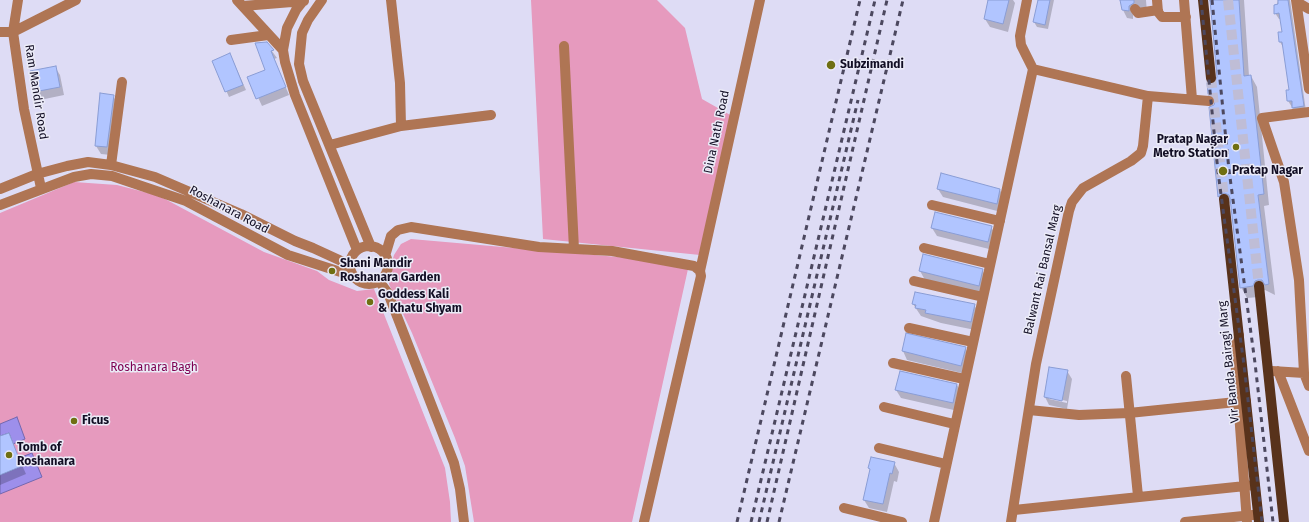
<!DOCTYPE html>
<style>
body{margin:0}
canvas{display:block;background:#dedcf5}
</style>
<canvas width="1309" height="522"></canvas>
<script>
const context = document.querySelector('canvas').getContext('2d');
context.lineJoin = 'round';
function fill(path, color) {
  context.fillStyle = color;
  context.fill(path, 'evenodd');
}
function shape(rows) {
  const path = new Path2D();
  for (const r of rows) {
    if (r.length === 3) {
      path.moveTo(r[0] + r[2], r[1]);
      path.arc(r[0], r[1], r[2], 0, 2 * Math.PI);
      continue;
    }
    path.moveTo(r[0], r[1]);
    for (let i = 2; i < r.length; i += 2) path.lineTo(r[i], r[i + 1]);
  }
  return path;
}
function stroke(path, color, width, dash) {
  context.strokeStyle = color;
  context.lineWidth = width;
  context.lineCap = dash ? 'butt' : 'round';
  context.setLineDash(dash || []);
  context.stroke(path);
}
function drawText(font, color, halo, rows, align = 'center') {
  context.font = font + ' "Fira Sans",sans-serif';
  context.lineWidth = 3;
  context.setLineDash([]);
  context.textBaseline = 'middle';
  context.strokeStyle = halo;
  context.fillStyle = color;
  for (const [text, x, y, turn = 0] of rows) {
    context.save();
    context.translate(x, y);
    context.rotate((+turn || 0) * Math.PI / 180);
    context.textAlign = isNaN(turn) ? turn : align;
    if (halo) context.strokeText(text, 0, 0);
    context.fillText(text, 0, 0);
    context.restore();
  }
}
const green = shape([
 [531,0,657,0,685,28,702,99,732,116,700,255,543,239],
 [74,182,117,185,152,194,165,199,264,252,317,271,329,280,357,291,374,289,445,468,450,502,451,522,0,522,0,213],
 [411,239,629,258,688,269,632,522,474,522,465,466,455,438,412,333,389,284,389,272,394,255,401,244]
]);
const water = shape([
 [17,417,25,439,13,444,9,433,0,436,0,424,17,417],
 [32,453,42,477,0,494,0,475,22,466,19,458,32,453]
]);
const shadow = shape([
 [989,0,1013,0,1015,3,1008,32,990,27,985,19],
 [1039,0,1054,0,1048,29,1037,27,1034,22],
 [1121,0,1146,0,1147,13,1133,15,1133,19,1127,18,1123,10],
 [1209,0,1244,0,1249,76,1251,76,1257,87,1269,205,1264,206,1275,295,1265,290,1261,292,1259,297,1247,298,1241,287,1232,204,1230,203,1225,208,1219,197,1210,108,1215,105,1209,94,1218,78,1211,4],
 [1278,0,1290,0,1306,111,1296,113,1288,101,1291,91,1283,47,1280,42,1283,33,1281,19,1279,19,1275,13],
 [266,43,277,58,274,59,289,95,262,106,249,78,266,70],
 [230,54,246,90,229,97,213,61],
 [55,67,60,75,64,95,40,100,35,91],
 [113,96,118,104,111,155,101,154,96,146],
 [938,189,1000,190,1004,198,1001,212,943,197],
 [991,227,996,235,993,250,937,236,932,228],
 [982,270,987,278,983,293,925,280,920,271],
 [913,304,974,305,979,313,975,330,941,323,921,316],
 [907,335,965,348,970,356,966,374,907,360,903,351],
 [1067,371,1072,379,1067,409,1049,405,1045,397],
 [1049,397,1067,401,1067,403,1049,399],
 [901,372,957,385,962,393,958,411,901,398,896,390],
 [8,434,26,474,0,485,0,437],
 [894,463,899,472,897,482,894,481,887,512,869,508,864,500,871,471,869,468]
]);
const building = shape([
 [988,0,1009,0,1003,24,984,19,988,0],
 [1038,0,1050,0,1045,25,1033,22,1038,0],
 [1120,0,1134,0,1134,3,1129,6,1129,11,1122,10,1120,0],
 [1210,0,1239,0,1244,76,1251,75,1264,194,1258,195,1269,284,1265,285,1262,280,1258,280,1255,281,1253,286,1240,288,1230,198,1229,195,1224,193,1218,197,1209,107,1214,105,1215,101,1213,96,1208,94,1207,83,1214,83,1217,77,1210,0],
 [1278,0,1288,0,1304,106,1292,108,1292,101,1287,101,1286,90,1289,90,1282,42,1279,42,1278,32,1282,32,1279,13,1274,14,1274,5,1278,4,1278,0],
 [267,42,274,50,271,51,286,87,256,99,247,77,265,70,255,43,267,42],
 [230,53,243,85,225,92,212,61,230,53],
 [56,66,60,87,34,92,30,71,56,66],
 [100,93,114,95,107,147,95,146,100,93],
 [941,173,1000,189,997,204,937,189,941,173],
 [935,212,992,226,988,242,931,228,935,212],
 [923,254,983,269,979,286,919,271,923,254],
 [915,292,975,304,971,322,925,313,926,310,915,308,916,305,912,304,915,292],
 [906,333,966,347,961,366,902,351,906,333],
 [1049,367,1068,370,1062,401,1044,397,1049,367],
 [900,371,957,384,953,403,895,390,900,371],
 [9,433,22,466,0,475,0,436,9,433],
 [871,457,895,462,892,474,890,473,883,504,863,500,870,469,868,468,871,457]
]);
const majorTunnel = shape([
 [1228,0,1259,286],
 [1211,78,1224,199]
]);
const minor = shape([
 [18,0,13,32,24,109,41,188],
 [237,0,283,50],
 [304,0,296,10,287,28,283,50,285,62,295,95,357,250],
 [322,0,308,20,302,33,299,64,303,81,371,247],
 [391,0,400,83,401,126],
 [1157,0,1158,12,1162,17,1186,17],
 [1184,0,1192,99],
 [1296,0,1309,89],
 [1297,2,1309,9],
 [243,6,304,1],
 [1135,9,1138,13,1158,10],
 [0,32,13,32,76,0],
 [231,40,268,35],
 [564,46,574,249],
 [1033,69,1148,96],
 [1309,112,1262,118,1284,182,1299,280,1304,373,1309,386],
 [330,145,401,126,491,115],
 [111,165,122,82],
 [0,189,37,174,67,166,88,162,111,165,155,177,241,214,295,241,313,248,350,265],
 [0,205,74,177,91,174,112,176,186,201,288,255,353,276],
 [932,205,1000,221],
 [369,265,19],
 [924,248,990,264],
 [385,256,391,236,398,230,411,227,539,247,612,251,694,266,700,271,701,276,644,522],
 [700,271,760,0],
 [379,281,388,293,454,463,460,489,464,522],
 [914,281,983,297],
 [909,328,973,342],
 [1239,335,1234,344,1247,522],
 [893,363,964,379],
 [1272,371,1304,373],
 [1278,371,1309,451],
 [1126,376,1138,496],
 [884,407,954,424],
 [1029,410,1079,415,1129,413,1246,401],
 [879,448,946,464],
 [844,508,902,522],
 [1014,510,1255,485],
 [934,522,1033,69,1021,45,1020,36,1027,0],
 [1011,522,1036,364,1069,211,1072,202,1083,188,1131,161,1141,153,1143,146,1148,96,1209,101],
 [1185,522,1253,515]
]);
const major = shape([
 [1203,0,1211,78],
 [1224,199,1259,522],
 [1259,286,1284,522]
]);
const rail = shape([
 [1201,0,1218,172,1244,365,1262,522],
 [1212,0,1229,170,1255,363,1273,522],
 [737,522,860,0],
 [751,522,875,0],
 [759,522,858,100],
 [767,522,887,0],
 [779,522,903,0]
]);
const markers = [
 [831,65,5,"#6f6f12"],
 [1236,147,4,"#6f6f12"],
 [1223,171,5,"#6f6f12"],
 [332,271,4,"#6f6f12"],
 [370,302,4,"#6f6f12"],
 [74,421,4,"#6f6f12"],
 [9,455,4,"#6f6f12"]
];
const poiNames = [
 ["Subzimandi",840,65],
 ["Pratap Nagar",1228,140,"right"],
 ["Metro Station",1228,154,"right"],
 ["Pratap Nagar",1232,171],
 ["Shani Mandir",340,264],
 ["Roshanara Garden",340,278],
 ["Goddess Kali",378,295],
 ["& Khatu Shyam",378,309],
 ["Ficus",82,421],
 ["Tomb of",17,448],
 ["Roshanara",17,462]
];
const streetNames = [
 ["Ram Mandir Road",36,92,81],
 ["Dina Nath Road",717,132,-78],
 ["Roshanara Road",229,210,28],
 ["Balwant Rai Bansal Marg",1043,270,-77],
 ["Vir Banda Bairagi Marg",1229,362,-96]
];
const parkNames = [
 ["Roshanara Bagh",154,368]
];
fill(green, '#e69abe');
fill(water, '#9d8feb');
stroke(water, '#7368af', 1);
fill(shadow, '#0003');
fill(building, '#b1c5ff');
stroke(building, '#8a9dd5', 1);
stroke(majorTunnel, '#bfbdd6', 10, [10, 5]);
stroke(minor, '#af7554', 10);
stroke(major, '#58321b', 10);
stroke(rail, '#4c485f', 3, [5, 5]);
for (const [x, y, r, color] of markers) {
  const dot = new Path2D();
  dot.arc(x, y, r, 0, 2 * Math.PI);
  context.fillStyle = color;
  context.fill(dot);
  stroke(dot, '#ebebf7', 1.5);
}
drawText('bold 12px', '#120e24', '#ebebf7', poiNames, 'left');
drawText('12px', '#120e24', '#ebebf7', streetNames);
drawText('12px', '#7e0051', '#ebebf7', parkNames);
</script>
